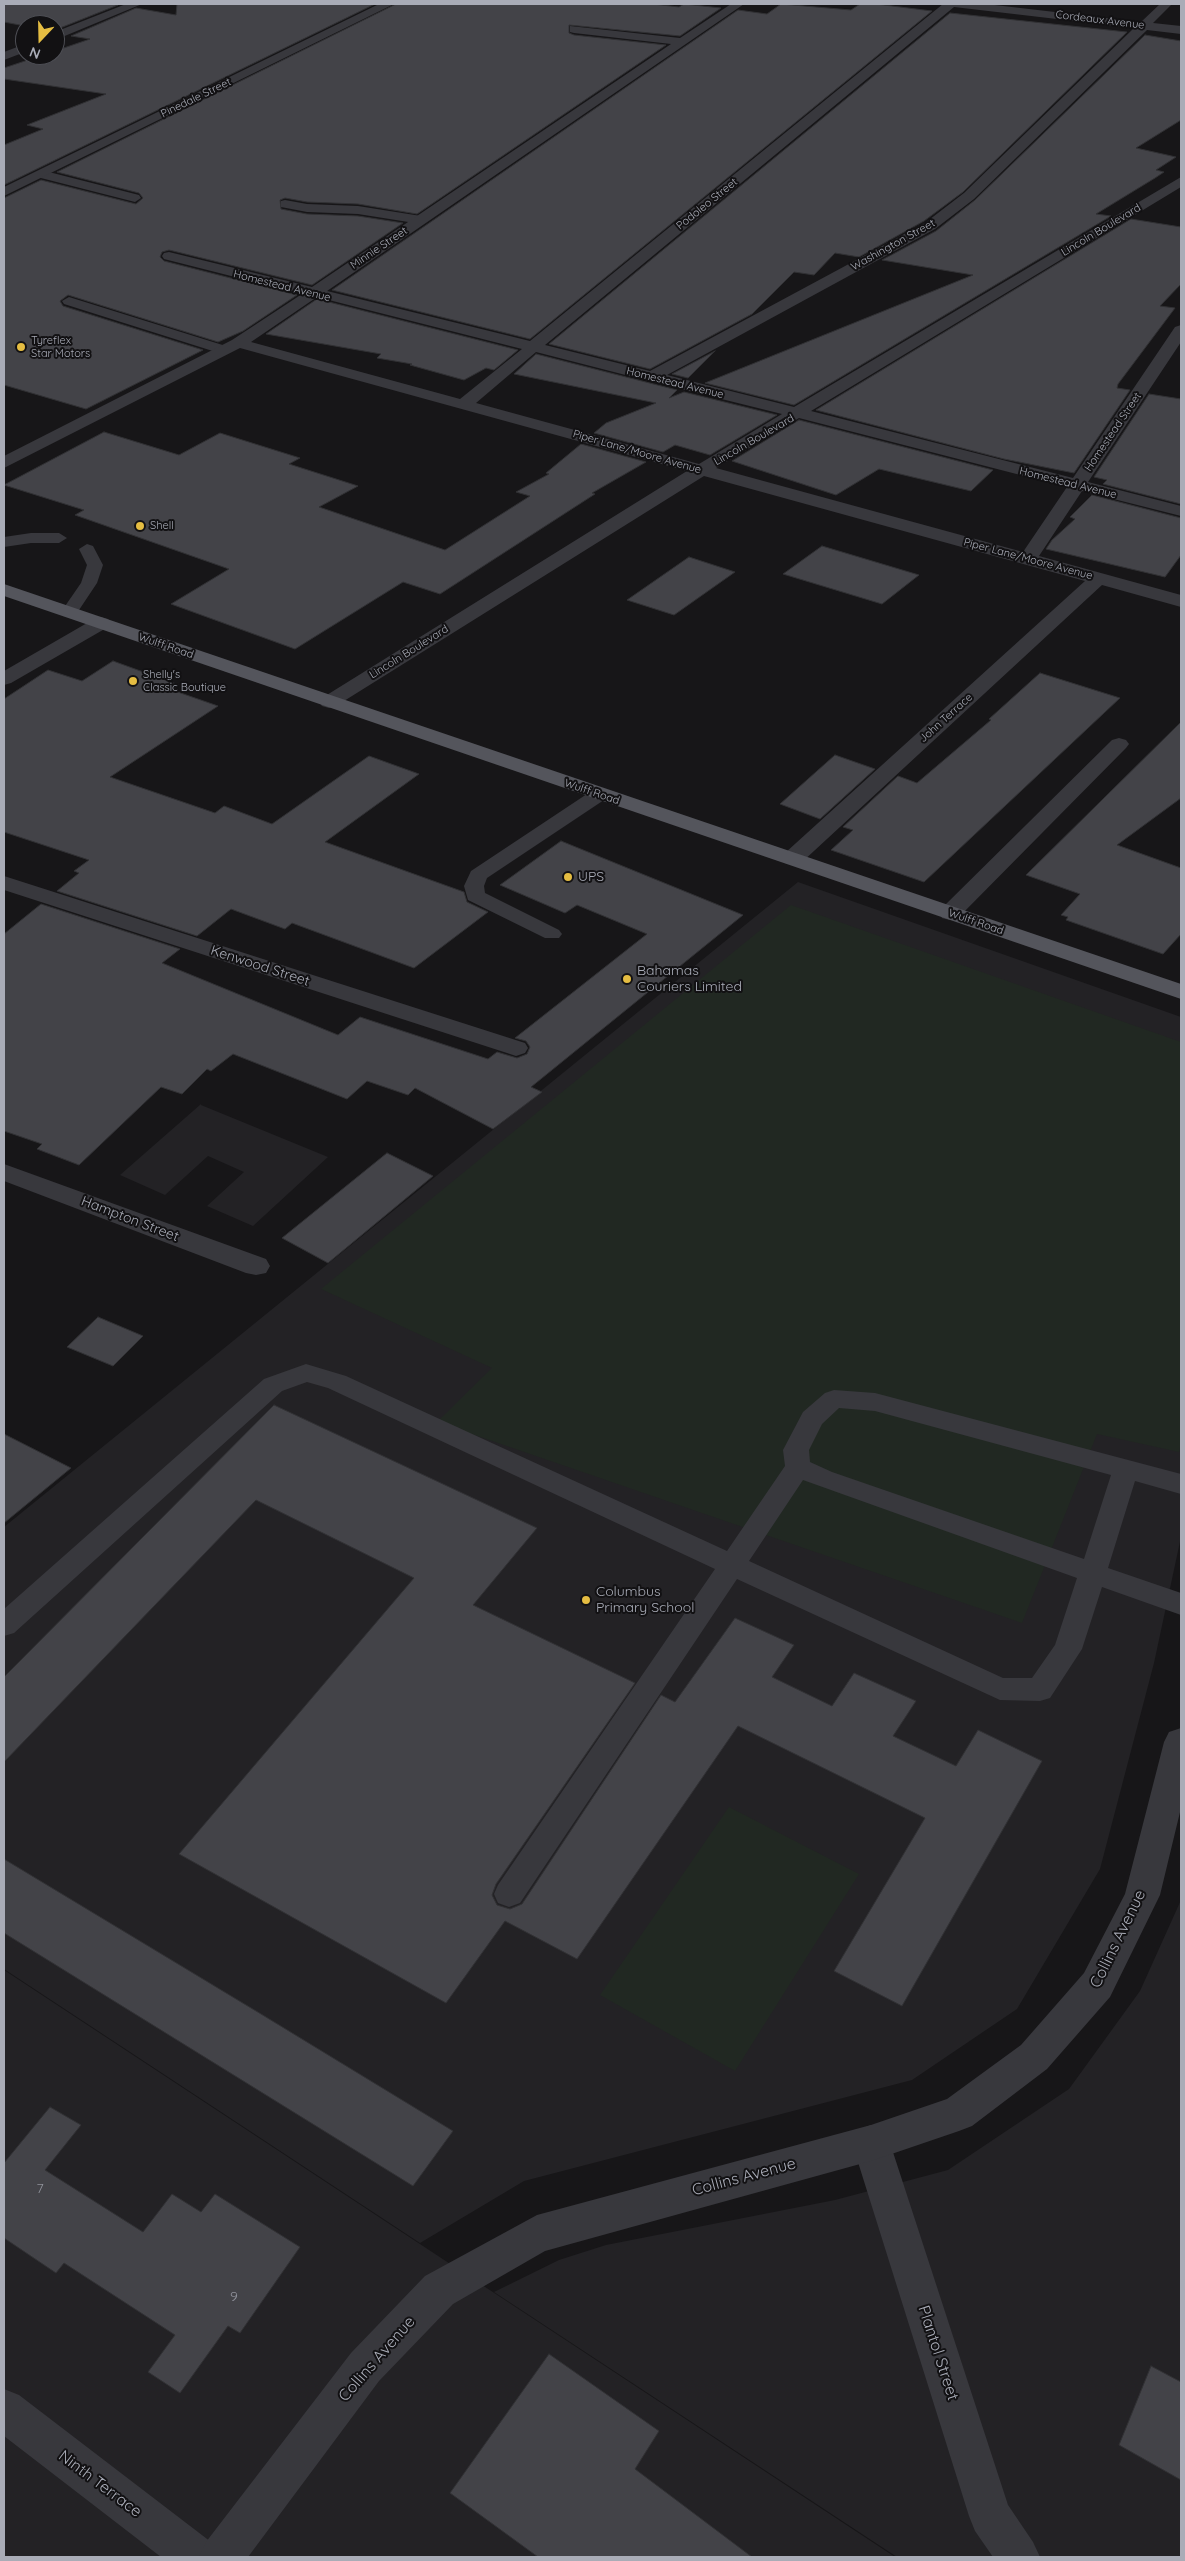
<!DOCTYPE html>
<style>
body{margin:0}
#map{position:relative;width:1185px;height:2561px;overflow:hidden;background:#171618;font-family:Quicksand,sans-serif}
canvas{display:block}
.frame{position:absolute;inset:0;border:5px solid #a9acb7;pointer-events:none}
.north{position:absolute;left:15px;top:15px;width:50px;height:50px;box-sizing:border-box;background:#121113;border:1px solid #4e4f55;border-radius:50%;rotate:201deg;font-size:14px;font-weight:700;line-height:20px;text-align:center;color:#a9acb7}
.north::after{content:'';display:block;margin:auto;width:18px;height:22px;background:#e5bd42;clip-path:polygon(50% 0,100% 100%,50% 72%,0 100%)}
</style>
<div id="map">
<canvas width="1185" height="2561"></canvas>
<div class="frame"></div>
<div class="north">N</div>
</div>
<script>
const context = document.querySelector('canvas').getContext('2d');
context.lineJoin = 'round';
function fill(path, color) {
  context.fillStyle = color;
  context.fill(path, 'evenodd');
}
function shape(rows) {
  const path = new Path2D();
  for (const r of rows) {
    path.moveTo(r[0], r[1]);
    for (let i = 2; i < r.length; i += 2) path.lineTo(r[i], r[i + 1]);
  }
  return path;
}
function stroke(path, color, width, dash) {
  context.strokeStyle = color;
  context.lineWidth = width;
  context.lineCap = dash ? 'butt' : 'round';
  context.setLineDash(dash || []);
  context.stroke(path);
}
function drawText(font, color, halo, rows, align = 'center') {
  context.font = font + ' Quicksand,sans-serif';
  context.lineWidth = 4;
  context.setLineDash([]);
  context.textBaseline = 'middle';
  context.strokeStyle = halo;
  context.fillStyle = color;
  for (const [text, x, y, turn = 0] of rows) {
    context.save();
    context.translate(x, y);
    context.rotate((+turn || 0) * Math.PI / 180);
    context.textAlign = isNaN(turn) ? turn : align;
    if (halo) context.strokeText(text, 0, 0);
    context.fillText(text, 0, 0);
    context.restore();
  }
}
const built = shape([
 [798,882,1181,1017,1181,1537,1154,1663,1100,1869,1017,2009,912,2080,524,2181,420,2243,4,1969,4,1527],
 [201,1104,201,1105,328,1157,253,1226,207,1206,244,1172,208,1156,165,1195,120,1175],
 [1181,1900,1181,2557,897,2557,494,2292,559,2260,606,2245,835,2200,948,2170,1069,2089,1140,1991],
 [4,1970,895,2557,4,2557]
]);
const green = shape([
 [791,905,1181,1042,1181,1443,1179,1452,1097,1434,1022,1623,437,1422,492,1368,321,1289],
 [729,1807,859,1874,735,2071,600,1995]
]);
const building = shape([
 [4,4,109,4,118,5,55,30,55,25,25,26,4,22,4,4],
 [177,4,375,4,4,185,4,145,43,129,27,125,106,94,4,79,4,68,43,55,55,55,55,51,90,39,71,36,136,8,176,15,177,4],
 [396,4,653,4,679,7,684,4,721,8,680,36,569,25,569,33,574,35,666,45,417,214,358,204,307,202,285,198,280,200,281,209,307,214,358,216,403,223,312,285,169,250,162,252,160,257,164,261,297,295,243,331,218,342,68,295,60,301,63,306,203,350,86,409,4,385,4,198,41,180,136,204,143,198,139,193,57,172,396,4],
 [781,4,851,10,860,4,876,4,932,11,530,339,332,290,738,10,767,14,781,4],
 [950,13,1127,32,963,192,924,221,859,257,835,253,814,275,794,272,752,314,650,369,549,344,950,13],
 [1145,35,1181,41,1181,120,1136,148,1176,157,1156,170,1164,172,1155,178,1096,214,1111,216,794,405,705,383,973,275,882,260,936,231,975,200,1145,35],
 [1131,219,1181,227,1181,284,1160,306,1175,308,1118,384,1117,388,1130,390,1074,473,1004,459,816,410,1131,219],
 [317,299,518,350,494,370,486,368,464,380,410,365,412,364,377,358,381,354,266,334,317,299],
 [715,351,688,378,672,374,715,351],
 [536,354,677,390,669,398,684,392,777,415,710,455,675,445,663,452,594,433,606,423,656,403,514,374,536,354],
 [1149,394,1181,399,1181,504,1103,484,1107,480,1094,477,1149,394],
 [799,420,993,470,971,491,879,469,836,495,732,461,799,420],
 [104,432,179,455,220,433,300,458,289,464,358,486,319,507,445,550,530,496,516,492,549,474,546,473,581,444,646,462,592,493,595,494,440,594,403,582,295,649,171,604,229,569,75,515,84,510,4,485,104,432],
 [1092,495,1181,518,1181,555,1165,577,1046,549,1052,540,1075,519,1070,517,1092,495],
 [822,546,919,575,882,604,783,574,822,546],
 [689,557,735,572,674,615,627,600,689,557],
 [113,661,179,685,172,690,218,706,110,777,215,813,224,806,272,824,369,756,419,774,325,842,464,892,467,902,488,912,414,968,292,923,285,929,231,909,197,936,57,891,79,873,74,871,89,860,4,832,4,699,48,670,82,681,113,661],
 [1040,673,1120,698,924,882,831,850,853,830,843,827,898,776,917,783,991,720,989,719,1040,673],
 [1181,722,1181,798,1117,845,1181,868,1181,934,1163,954,1066,920,1068,917,1061,915,1080,894,1026,875,1181,722],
 [835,755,875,769,820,819,780,804,835,755],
 [561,841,743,915,531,1087,542,1092,493,1129,415,1088,408,1095,367,1081,347,1099,233,1054,211,1071,207,1069,182,1094,161,1087,79,1165,37,1149,42,1144,4,1131,4,934,41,904,180,949,162,963,338,1035,360,1017,488,1059,497,1052,517,1058,527,1054,530,1047,526,1041,515,1038,647,934,577,905,565,913,500,885,561,841],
 [387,1153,433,1176,328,1263,282,1238,387,1153],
 [98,1317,143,1336,113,1366,67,1347,98,1317],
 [274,1405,537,1528,473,1605,635,1683,496,1884,492,1895,497,1905,510,1909,522,1904,661,1695,675,1702,735,1618,794,1645,772,1677,832,1706,854,1673,916,1701,893,1736,956,1766,978,1730,1042,1761,902,2006,834,1971,925,1818,738,1726,577,1959,505,1921,446,2003,179,1854,414,1578,256,1500,4,1762,4,1677,274,1405],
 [4,1434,71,1468,4,1523,4,1434],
 [4,1859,261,2014,453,2131,413,2186,4,1933,4,1859],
 [50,2107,81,2125,45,2170,143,2232,172,2194,201,2212,215,2194,300,2247,240,2333,228,2326,180,2393,148,2372,175,2335,64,2263,56,2273,4,2238,4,2163,50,2107],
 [549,2354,659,2431,635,2469,752,2557,538,2557,450,2493,549,2354],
 [1151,2366,1181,2382,1181,2480,1119,2445,1151,2366]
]);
const service = shape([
 [41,170,139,195,141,198,135,202,37,177,35,174,41,170],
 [285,200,307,204,358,206,421,216,427,220,421,224,358,214,307,212,281,207,281,201,285,200],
 [69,297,229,347,231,350,229,353,219,353,64,304,62,301,69,297],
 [31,533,59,533,67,538,59,543,31,543,4,547,4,537,31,533],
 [87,544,93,546,103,565,97,583,75,616,63,616,61,612,81,583,87,565,79,549,87,544],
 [600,788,607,790,609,794,607,798,487,878,484,886,485,893,559,930,562,934,559,938,545,938,468,900,464,886,471,871,593,790,600,788],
 [306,1364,346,1376,727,1551,785,1466,783,1450,803,1412,825,1393,834,1390,875,1393,1181,1474,1181,1494,1135,1481,1108,1568,1181,1593,1181,1615,1102,1587,1082,1649,1050,1698,1040,1701,1000,1700,737,1579,520,1903,509,1907,498,1903,494,1894,498,1885,715,1569,328,1388,307,1382,282,1391,14,1633,4,1636,4,1609,264,1379,306,1364],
 [839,1408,875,1411,1111,1475,1084,1559,832,1472,810,1462,809,1450,822,1424,839,1408],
 [803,1480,1077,1578,1055,1645,1032,1678,1003,1678,749,1561,803,1480]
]);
const minor = shape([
 [126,4,142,4,55,40,55,32,126,4],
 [731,4,744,4,327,291,530,341,943,4,986,4,1141,22,1160,4,1172,4,1153,23,1181,26,1181,34,1147,30,974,199,935,229,667,375,794,407,1181,177,1181,187,811,411,1073,478,1175,327,1181,325,1181,342,1088,482,1181,506,1181,516,1082,491,1039,556,1181,595,1181,607,1102,585,801,863,793,865,785,863,782,858,785,853,1085,581,704,476,336,706,329,708,322,706,319,702,322,698,687,471,240,348,4,468,4,456,232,340,302,294,164,259,162,256,164,253,169,252,312,287,671,44,574,33,570,32,570,26,680,38,731,4],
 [954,7,1134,28,964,193,925,223,650,371,545,345,954,7],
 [317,297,522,349,460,399,251,342,317,297],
 [536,352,645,380,782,414,699,464,476,403,536,352],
 [799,418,1067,487,1023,552,716,468,799,418],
 [25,44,25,52,4,60,4,52,25,44],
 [1119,738,1126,740,1129,744,1126,748,958,918,950,920,942,918,939,913,942,908,1112,740,1119,738],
 [4,876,525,1043,528,1048,525,1053,516,1056,507,1053,4,890,4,876],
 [4,1164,266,1259,270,1266,266,1273,256,1275,246,1273,4,1181,4,1164],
 [871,2125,884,2130,890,2143,1008,2505,1033,2542,1040,2557,993,2557,975,2531,969,2516,852,2143,858,2130,871,2125],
 [4,2389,19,2395,211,2542,218,2557,161,2557,4,2436,4,2389]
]);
const tertiary = shape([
 [379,4,394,4,4,196,4,187,379,4],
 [101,617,108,619,111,623,108,627,11,683,4,685,4,671,94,619,101,617],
 [1181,1728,1181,1808,1160,1895,1110,1997,1047,2069,972,2126,959,2131,871,2161,545,2251,453,2304,379,2381,248,2557,199,2557,206,2542,351,2353,425,2276,537,2215,871,2125,947,2099,1021,2045,1084,1973,1125,1894,1164,1742,1169,1732,1181,1728]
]);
const primary = shape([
 [4,584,1181,984,1181,999,4,596,4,584]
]);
const markers = [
 [21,347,5,"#e5bd42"],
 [140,526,5,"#e5bd42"],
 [133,681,5,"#e5bd42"],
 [568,877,5,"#e5bd42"],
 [627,979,5,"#e5bd42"],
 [586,1600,5,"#e5bd42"]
];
const farStreetnames = [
 ["Cordeaux Avenue",1100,20,7],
 ["Pinedale Street",196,98,-26],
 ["Podoleo Street",707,204,-39],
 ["Lincoln Boulevard",1101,230,-31],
 ["Washington Street",893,245,-29],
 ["Minnie Street",379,248,-34],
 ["Homestead Avenue",282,286,14],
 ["Homestead Avenue",675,383,14],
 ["Homestead Street",1113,432,-56],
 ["Lincoln Boulevard",754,440,-30],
 ["Piper Lane/Moore Avenue",637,452,16],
 ["Homestead Avenue",1068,483,14],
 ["Piper Lane/Moore Avenue",1028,559,15],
 ["Wulff Road",166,646,19],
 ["Lincoln Boulevard",409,652,-32],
 ["John Terrace",946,718,-42],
 ["Wulff Road",592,792,19],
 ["Wulff Road",976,922,19]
];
const farPoinames = [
 ["Tyreflex",31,341],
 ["Star Motors",31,354],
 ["Shell",150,526],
 ["Shelly's",143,675],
 ["Classic Boutique",143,688]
];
const poiNames = [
 ["UPS",578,877],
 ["Bahamas",637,971],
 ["Couriers Limited",637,987],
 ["Columbus",596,1592],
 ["Primary School",596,1608]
];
const streetNames = [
 ["Kenwood Street",260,966,18],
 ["Hampton Street",130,1219,21]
];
const nearNumbernames = [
 ["7",40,2189],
 ["9",234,2297]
];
const nearStreetnames = [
 ["Collins Avenue",1118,1939,-64],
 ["Collins Avenue",744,2177,-15],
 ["Plantol Street",938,2353,72],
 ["Collins Avenue",377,2359,-49],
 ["Ninth Terrace",100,2484,37]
];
fill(built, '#232225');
fill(green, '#212822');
fill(building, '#434348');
stroke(building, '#313134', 1);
fill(service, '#38383d');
fill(minor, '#38383d');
fill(tertiary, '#38383d');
fill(primary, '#54555c');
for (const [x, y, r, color] of markers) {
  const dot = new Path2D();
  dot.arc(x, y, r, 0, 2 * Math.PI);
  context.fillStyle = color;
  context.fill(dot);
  stroke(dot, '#121113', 2);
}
drawText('11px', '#a9acb7', '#121113', farStreetnames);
drawText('11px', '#a9acb7', '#121113', farPoinames, 'left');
drawText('14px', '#a9acb7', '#121113', poiNames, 'left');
drawText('14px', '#a9acb7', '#121113', streetNames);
drawText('14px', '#90929b', null, nearNumbernames);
drawText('16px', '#a9acb7', '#121113', nearStreetnames);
</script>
